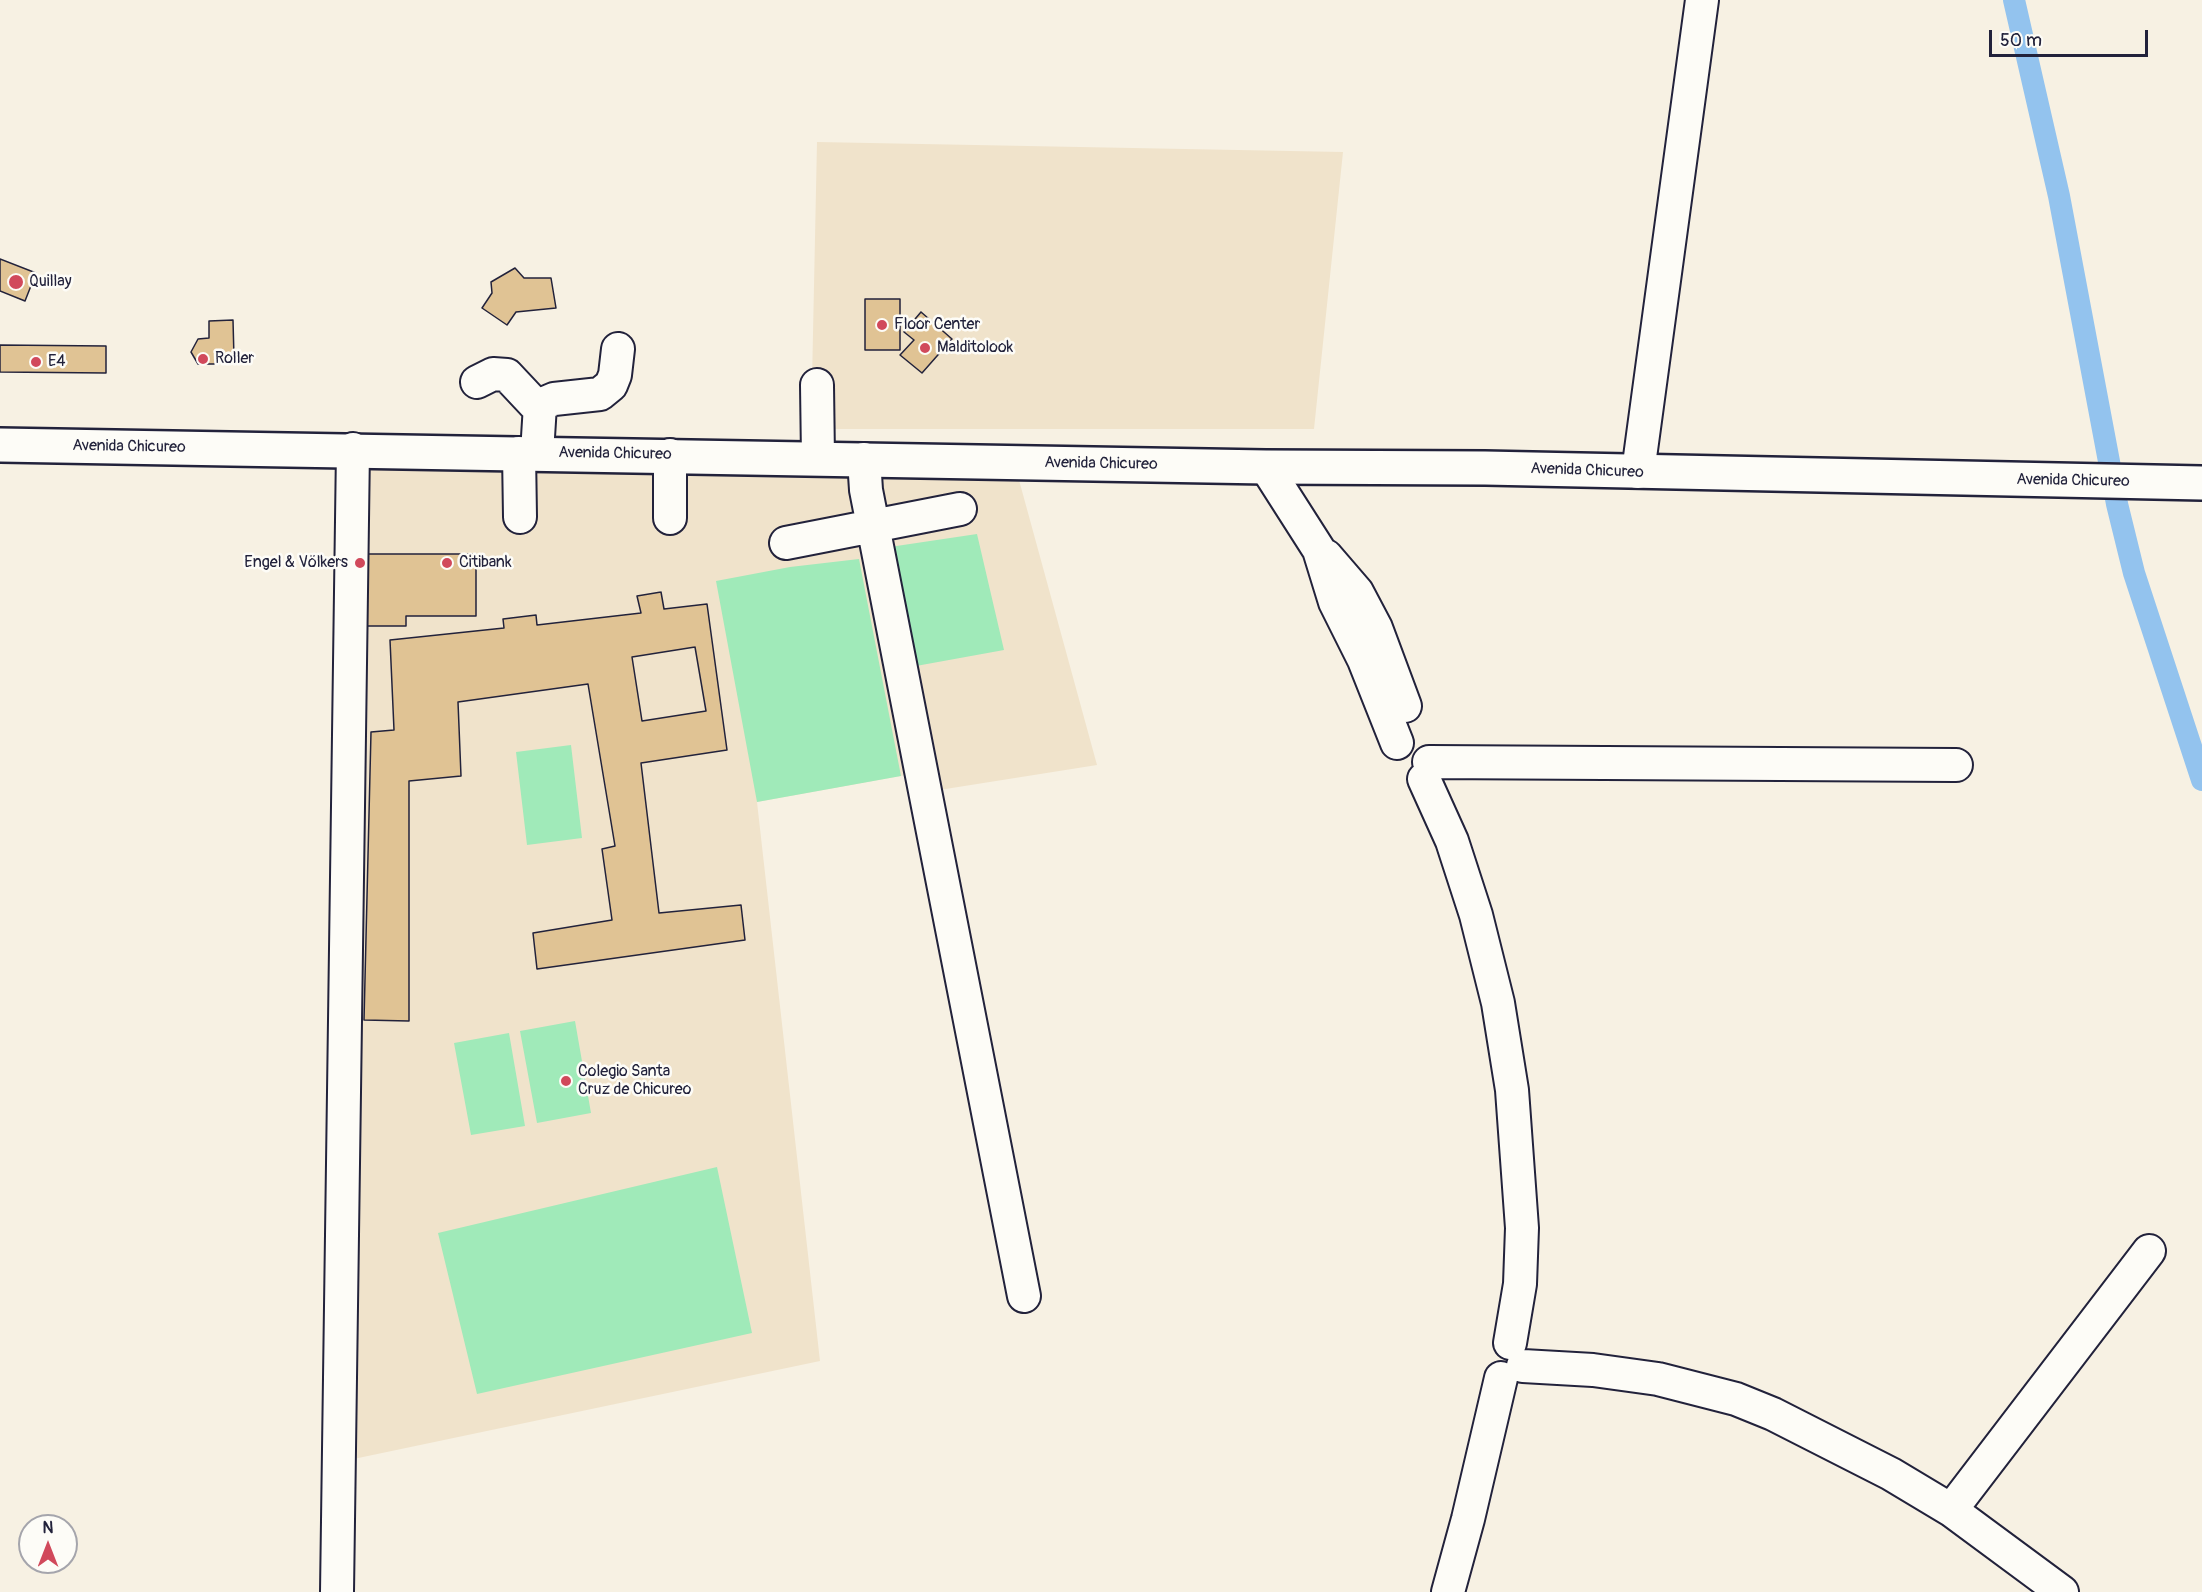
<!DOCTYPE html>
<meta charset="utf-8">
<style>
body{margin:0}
#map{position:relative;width:2202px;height:1592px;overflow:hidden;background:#f7f1e3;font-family:Pangolin,sans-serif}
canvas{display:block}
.north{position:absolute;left:18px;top:1514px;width:60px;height:60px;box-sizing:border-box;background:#fdfcf7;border:2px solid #a5a5ac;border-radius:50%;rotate:0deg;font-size:16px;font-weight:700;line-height:24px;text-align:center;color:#22223b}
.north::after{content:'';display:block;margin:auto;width:21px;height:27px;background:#d1495b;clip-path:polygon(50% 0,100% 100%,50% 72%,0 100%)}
.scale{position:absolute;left:1989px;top:30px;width:159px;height:27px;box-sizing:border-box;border:3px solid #22223b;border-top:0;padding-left:8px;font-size:18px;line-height:21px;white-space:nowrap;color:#22223b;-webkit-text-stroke:4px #fdfcf7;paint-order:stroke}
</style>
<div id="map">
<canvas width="2202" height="1592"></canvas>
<div class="north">N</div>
<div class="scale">50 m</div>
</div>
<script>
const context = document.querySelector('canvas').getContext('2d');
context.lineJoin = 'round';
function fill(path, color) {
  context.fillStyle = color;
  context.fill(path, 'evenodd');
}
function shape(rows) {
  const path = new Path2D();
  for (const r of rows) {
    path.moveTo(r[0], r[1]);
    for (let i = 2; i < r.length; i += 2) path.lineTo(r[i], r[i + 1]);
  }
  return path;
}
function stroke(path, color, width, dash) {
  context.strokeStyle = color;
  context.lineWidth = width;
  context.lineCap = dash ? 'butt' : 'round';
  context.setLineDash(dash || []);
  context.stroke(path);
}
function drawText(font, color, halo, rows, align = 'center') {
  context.font = font + ' Pangolin,sans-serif';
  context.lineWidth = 5;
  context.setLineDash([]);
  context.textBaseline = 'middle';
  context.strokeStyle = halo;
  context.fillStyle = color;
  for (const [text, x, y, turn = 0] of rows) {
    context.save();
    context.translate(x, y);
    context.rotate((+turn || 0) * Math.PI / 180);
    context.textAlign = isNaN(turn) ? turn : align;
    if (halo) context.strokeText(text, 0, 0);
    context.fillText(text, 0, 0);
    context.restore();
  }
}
const built = shape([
 [817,142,1343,152,1314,429,811,429],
 [344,466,1019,480,1097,765,914,794,906,775,757,802,820,1361,344,1461]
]);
const green = shape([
 [977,534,1004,650,905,668,883,548],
 [859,559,901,776,757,802,716,581,790,567],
 [571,745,582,838,527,845,516,752],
 [575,1021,591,1113,537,1123,520,1031],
 [509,1033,525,1126,471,1135,454,1043],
 [717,1167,752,1333,477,1394,438,1233]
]);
const canal = shape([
 [2014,0,2059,196,2117,504,2134,573,2202,780]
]);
const building = shape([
 [0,259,36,273,25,301,0,291,0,259],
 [515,268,524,278,551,278,556,308,516,312,507,325,482,308,492,293,491,282,515,268],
 [865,299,900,299,900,350,865,350,865,299],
 [921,312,952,339,922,373,900,355,914,340,904,332,921,312],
 [233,320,234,358,221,358,214,364,198,364,191,352,198,339,209,338,209,321,233,320],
 [0,345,106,346,106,373,0,372,0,345],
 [363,554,476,554,476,616,406,616,406,626,363,626,363,554],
 [661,592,664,609,707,604,727,750,641,763,659,913,741,905,745,940,537,969,533,933,612,920,602,849,615,846,588,684,458,702,461,776,409,781,409,1021,364,1020,371,732,394,730,390,640,504,628,503,619,536,615,537,625,641,613,637,596,661,592],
 [695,647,706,711,642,721,632,657,695,647]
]);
const minor = shape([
 [477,382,493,374,507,375,538,408],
 [817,385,818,458],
 [519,453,520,517],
 [537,453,540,405,554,399,600,394,611,385,615,375,618,349],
 [864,459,866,490,1024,1296],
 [1266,467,1319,550,1335,602,1364,660,1397,743],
 [1638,472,1702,0],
 [670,518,670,455],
 [786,543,960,509],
 [1326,556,1357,592,1376,628,1405,706],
 [1429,762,1956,765],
 [1424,779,1452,841,1476,915,1498,1003,1512,1090,1522,1228,1520,1284,1510,1343],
 [1523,1366,1593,1370,1658,1379,1736,1399,1773,1414,1891,1474,1951,1510,2062,1592],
 [1951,1510,2149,1251],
 [337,1592,353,449],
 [1448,1592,1468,1519,1501,1378]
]);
const major = shape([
 [0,445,1266,467,1485,468,2202,483]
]);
const markers = [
 [16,282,8,"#d1495b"],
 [882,325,6,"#d1495b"],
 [925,348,6,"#d1495b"],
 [203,359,6,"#d1495b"],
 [36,362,6,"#d1495b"],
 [360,563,6,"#d1495b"],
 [447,563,6,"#d1495b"],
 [566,1081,6,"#d1495b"]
];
const poiNames = [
 ["Quillay",29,282],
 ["Floor Center",894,325],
 ["Malditolook",937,348],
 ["Roller",215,359],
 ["E4",48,362],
 ["Engel & Völkers",348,563,"right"],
 ["Citibank",459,563],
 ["Colegio Santa",578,1072],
 ["Cruz de Chicureo",578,1090]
];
const streetNames = [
 ["Avenida Chicureo",129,447,1],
 ["Avenida Chicureo",615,454,1],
 ["Avenida Chicureo",1101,464,1],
 ["Avenida Chicureo",1587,471,2],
 ["Avenida Chicureo",2073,481,1]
];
fill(built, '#f0e3cb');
fill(green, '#a0eab9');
stroke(canal, '#93c3ee', 22);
fill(building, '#e0c394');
stroke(building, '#22223b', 1.5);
stroke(minor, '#22223b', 36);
stroke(major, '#22223b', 38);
stroke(minor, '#fdfcf7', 32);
stroke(major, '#fdfcf7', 33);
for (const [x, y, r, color] of markers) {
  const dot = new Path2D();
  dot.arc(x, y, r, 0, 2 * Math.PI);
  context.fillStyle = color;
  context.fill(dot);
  stroke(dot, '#fdfcf7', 2);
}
drawText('16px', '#22223b', '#fdfcf7', poiNames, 'left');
drawText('16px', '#22223b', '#fdfcf7', streetNames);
</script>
